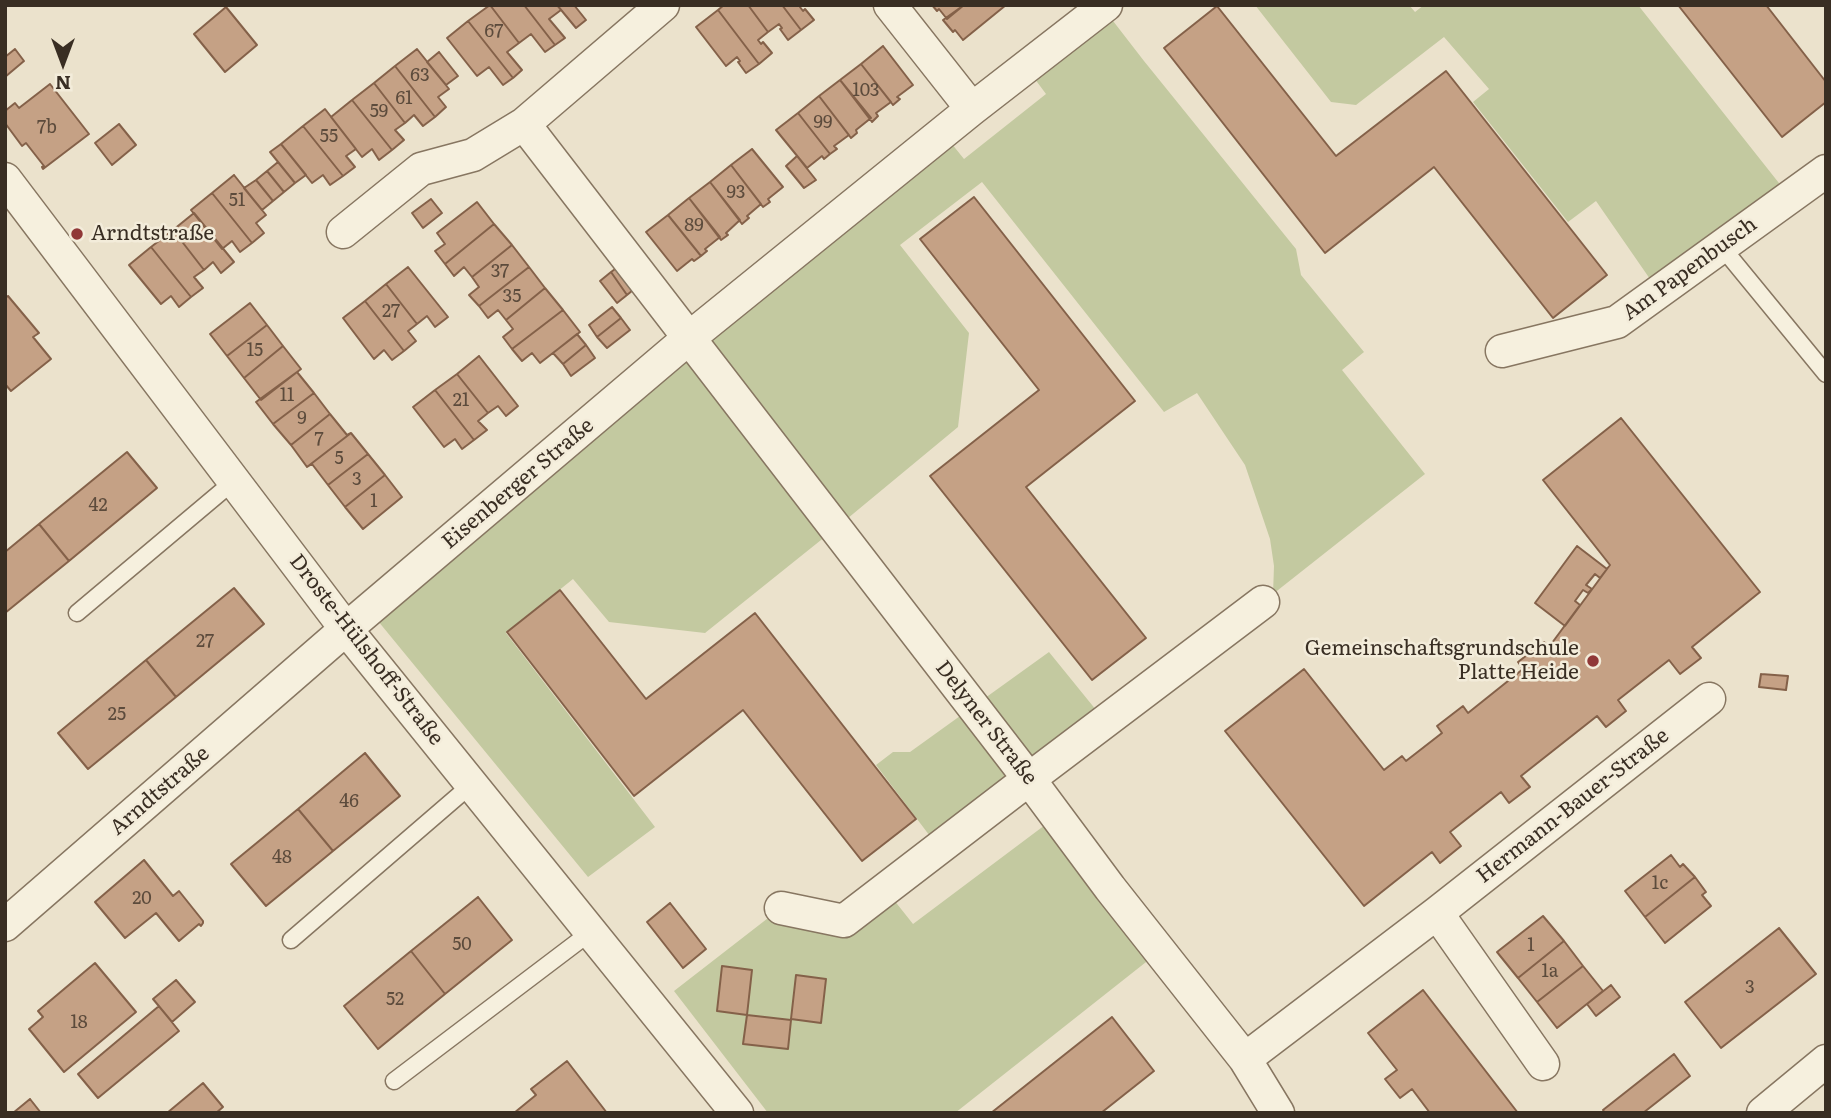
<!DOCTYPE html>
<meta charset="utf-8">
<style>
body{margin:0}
#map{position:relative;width:1831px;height:1118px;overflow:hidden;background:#ebe2cc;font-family:Literata,serif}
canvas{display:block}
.frame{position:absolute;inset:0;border:7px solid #392e23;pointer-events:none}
.north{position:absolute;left:28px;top:28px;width:70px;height:70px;-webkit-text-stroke:5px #f3ecda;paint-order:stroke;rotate:180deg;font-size:19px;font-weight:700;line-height:28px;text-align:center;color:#392e23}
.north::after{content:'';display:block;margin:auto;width:24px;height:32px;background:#392e23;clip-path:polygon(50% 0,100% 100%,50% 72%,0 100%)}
</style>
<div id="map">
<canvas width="1831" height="1118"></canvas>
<div class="frame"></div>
<div class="north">N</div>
</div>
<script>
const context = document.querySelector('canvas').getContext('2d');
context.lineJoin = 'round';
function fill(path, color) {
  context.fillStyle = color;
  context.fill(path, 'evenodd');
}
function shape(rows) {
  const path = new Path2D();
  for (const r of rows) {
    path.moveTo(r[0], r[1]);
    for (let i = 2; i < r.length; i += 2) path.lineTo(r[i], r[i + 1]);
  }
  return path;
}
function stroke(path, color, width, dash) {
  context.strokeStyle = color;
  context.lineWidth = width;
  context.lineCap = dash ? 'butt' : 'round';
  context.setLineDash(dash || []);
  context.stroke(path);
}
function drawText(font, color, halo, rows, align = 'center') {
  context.font = font + ' Literata,serif';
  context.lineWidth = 5;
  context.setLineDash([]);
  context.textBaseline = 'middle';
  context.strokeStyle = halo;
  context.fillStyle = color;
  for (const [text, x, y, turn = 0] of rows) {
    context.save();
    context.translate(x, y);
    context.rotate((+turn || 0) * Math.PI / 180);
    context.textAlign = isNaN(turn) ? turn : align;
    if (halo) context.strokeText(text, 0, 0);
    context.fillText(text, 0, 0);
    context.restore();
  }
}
const green = shape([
 [1255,5,1409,5,1415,12,1424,5,1638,5,1790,197,1659,292,1596,201,1568,222,1473,102,1489,89,1444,37,1356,105,1331,102],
 [1103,8,1144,61,1296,249,1301,275,1364,352,1342,370,1425,474,1273,594,1274,566,1270,539,1245,465,1197,393,1164,412,982,182,900,245,969,333,958,427,836,528,705,633,609,622,573,579,506,633,655,827,588,877,369,610,943,133,964,159,1046,94,1026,67],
 [1049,652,1105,721,939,848,876,765,893,752,910,752],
 [1057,816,1160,951,955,1113,768,1113,674,991,781,908,844,921,886,890,913,924]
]);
const building = shape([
 [490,5,524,5,555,45,545,52,531,34,519,43,490,5],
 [490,5,519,43,507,52,522,70,513,78,468,21,490,5],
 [524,5,557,5,561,10,549,19,565,38,555,45,524,5],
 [557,5,574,5,586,20,576,28,557,5],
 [724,5,748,5,768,32,758,40,761,44,763,42,772,53,759,64,718,10,724,5],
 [748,5,782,5,801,30,788,40,780,29,782,28,779,24,768,32,748,5],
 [782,5,803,5,800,7,803,11,805,9,814,20,801,30,782,5],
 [932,5,964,5,947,19,939,9,937,11,932,5],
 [964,5,1006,5,963,40,955,30,953,32,943,20,964,5],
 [1678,5,1766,5,1826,82,1826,102,1782,137,1678,5],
 [1217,6,1336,156,1446,71,1607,275,1553,318,1434,167,1325,253,1164,48,1217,6],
 [226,7,257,45,225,72,194,34,226,7],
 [718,10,759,64,746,73,738,62,740,61,737,57,726,66,696,27,718,10],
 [468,21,513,78,503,85,489,67,477,76,447,38,468,21],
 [883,46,913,85,897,97,900,99,893,105,861,64,883,46],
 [15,49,24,61,5,77,5,57,15,49],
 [417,49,449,89,438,97,446,107,435,117,395,66,417,49],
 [439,52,458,76,446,85,427,62,439,52],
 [861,64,891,102,876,113,878,116,872,122,840,80,861,64],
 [395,66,435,117,423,126,414,115,405,123,374,83,395,66],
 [840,80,871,118,856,130,857,133,851,138,819,96,840,80],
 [374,83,405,123,395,130,404,140,392,150,352,100,374,83],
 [50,84,89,134,43,169,42,167,44,166,26,143,22,146,5,123,5,111,15,103,19,108,50,84],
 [819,96,849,135,834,146,837,149,830,154,798,113,819,96],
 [352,100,392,150,379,160,372,149,362,157,331,117,352,100],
 [325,109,356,149,346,156,355,167,343,176,303,126,325,109],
 [798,113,830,154,824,159,822,156,807,168,776,130,798,113],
 [119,124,136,145,112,165,95,143,119,124],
 [303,126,343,176,330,185,323,175,312,183,281,144,303,126],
 [281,144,306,175,295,183,270,152,281,144],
 [752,149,783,187,768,199,770,202,763,207,731,165,752,149],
 [797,156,816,180,804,188,786,166,797,156],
 [278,162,295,183,284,192,267,171,278,162],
 [731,165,761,204,747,216,749,218,742,224,710,182,731,165],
 [267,171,284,192,273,201,256,180,267,171],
 [234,175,266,215,256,223,264,233,252,243,212,193,234,175],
 [256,180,273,201,262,210,244,188,256,180],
 [710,182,740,220,726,233,728,235,721,240,689,198,710,182],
 [212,193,252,243,240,252,232,241,222,249,191,210,212,193],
 [974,197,1135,401,1026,487,1146,638,1092,680,930,476,1039,390,920,239,974,197],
 [689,198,720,237,705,249,707,251,701,256,668,215,689,198],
 [431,199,442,213,423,228,412,213,431,199],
 [477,202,494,224,445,264,435,251,445,244,437,233,477,202],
 [194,213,234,262,221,273,213,262,204,270,173,230,194,213],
 [668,215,701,256,694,261,692,259,677,271,646,232,668,215],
 [494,224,512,245,472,277,464,267,454,276,445,264,494,224],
 [173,230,204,270,194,277,203,288,191,297,151,247,173,230],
 [512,245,529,267,479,306,469,295,479,287,472,277,512,245],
 [151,247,191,297,179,307,171,296,161,304,129,265,151,247],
 [622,264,639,285,627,295,611,272,622,264],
 [408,267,448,317,435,327,427,316,417,324,386,284,408,267],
 [529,267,545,288,506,320,498,310,488,318,479,306,529,267],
 [611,272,627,295,617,303,600,281,611,272],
 [386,284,417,324,408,331,416,341,404,351,365,301,386,284],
 [545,288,563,310,512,349,503,337,513,329,506,320,545,288],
 [8,296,39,333,33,337,51,359,11,391,5,384,5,298,8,296],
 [365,301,404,351,392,360,384,350,374,359,343,318,365,301],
 [250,303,267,325,227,356,210,334,250,303],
 [612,307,621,318,597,337,589,325,612,307],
 [563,310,580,332,540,363,532,353,522,361,512,349,563,310],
 [621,318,630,330,607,348,597,337,621,318],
 [267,325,283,346,244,378,227,356,267,325],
 [577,334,586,345,563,364,553,353,577,334],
 [586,345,595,358,571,376,563,364,586,345],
 [283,346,301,369,261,400,244,378,283,346],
 [479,356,518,406,506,416,498,406,488,413,457,374,479,356],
 [297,372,314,393,273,424,256,402,297,372],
 [457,374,488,413,478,421,487,430,474,440,435,390,457,374],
 [435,390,474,440,462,449,455,439,444,447,413,407,435,390],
 [314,393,330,414,291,445,273,424,314,393],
 [330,414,347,435,351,433,307,467,291,445,330,414],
 [1621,418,1760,592,1692,647,1701,658,1680,674,1669,660,1618,700,1626,711,1606,727,1597,716,1521,776,1530,787,1509,803,1501,792,1450,832,1461,846,1440,863,1432,852,1364,906,1225,731,1304,669,1384,770,1402,756,1406,761,1442,733,1437,726,1463,706,1468,713,1523,669,1518,662,1544,642,1549,647,1580,605,1575,601,1583,590,1588,593,1592,589,1586,585,1595,574,1600,578,1610,565,1543,480,1621,418],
 [351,433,368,454,328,485,312,464,307,467,351,433],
 [127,452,157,488,69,561,39,524,127,452],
 [368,454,385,475,345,507,328,485,368,454],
 [385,475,402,497,363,529,345,507,385,475],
 [39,524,69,561,5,613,5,552,39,524],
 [1577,546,1607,569,1565,626,1535,603,1577,546],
 [234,588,264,624,176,697,146,660,234,588],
 [560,590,646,699,755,613,916,819,862,861,743,710,634,796,507,632,560,590],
 [146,660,176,697,88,769,58,733,146,660],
 [1761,674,1788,676,1786,690,1759,687,1761,674],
 [365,753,400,796,333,851,298,809,365,753],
 [298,809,333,851,266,906,231,864,298,809],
 [1671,855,1680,867,1683,864,1695,877,1645,917,1625,891,1671,855],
 [144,860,173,896,179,891,203,921,203,923,201,926,199,924,179,941,156,913,125,938,95,902,144,860],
 [1695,877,1706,892,1702,895,1711,906,1665,943,1645,917,1695,877],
 [478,897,512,940,445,994,411,951,478,897],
 [670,903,706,949,683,968,647,922,670,903],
 [1543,916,1564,941,1518,978,1497,952,1543,916],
 [1779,928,1816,974,1721,1048,1685,1002,1779,928],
 [1564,941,1583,966,1537,1002,1518,978,1564,941],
 [411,951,445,994,378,1049,344,1006,411,951],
 [95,963,136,1012,64,1072,29,1029,43,1017,38,1011,95,963],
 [722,966,752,970,747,1015,717,1011,722,966],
 [1583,966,1603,991,1557,1028,1537,1002,1583,966],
 [796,975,826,979,821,1023,791,1019,796,975],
 [176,980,195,1002,172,1022,153,999,176,980],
 [1611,985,1620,997,1596,1016,1587,1004,1611,985],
 [1423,990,1518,1113,1430,1113,1412,1089,1400,1098,1385,1079,1397,1070,1368,1033,1423,990],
 [159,1006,179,1031,98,1098,78,1074,159,1006],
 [747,1015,791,1020,788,1049,743,1044,747,1015],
 [1112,1017,1154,1071,1101,1113,991,1113,1112,1017],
 [1674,1054,1690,1076,1643,1113,1605,1113,1603,1110,1674,1054],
 [567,1061,607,1113,514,1113,536,1095,531,1089,567,1061],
 [203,1083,223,1107,216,1113,167,1113,203,1083],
 [30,1099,41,1113,13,1113,30,1099]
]);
const lane = shape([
 [1721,246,1826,374],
 [77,613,234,481],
 [291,940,472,784],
 [394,1081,592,931]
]);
const street = shape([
 [663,5,524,124,1029,779,1110,888,1245,1059,1278,1113],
 [890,5,972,109],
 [5,179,346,629,737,1113],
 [343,232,421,169,473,155,524,124],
 [1502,351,1617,322,1826,171],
 [781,908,844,921,1029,779,1263,602],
 [1437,913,1543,1064],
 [5,925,346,629,689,338,972,109,1106,5],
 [1245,1059,1437,913,1709,699],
 [1763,1113,1826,1061]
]);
const markers = [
 [77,234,7,"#903837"],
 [1593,661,7,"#903837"]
];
const numberNames = [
 ["67",494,32],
 ["63",420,76],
 ["103",866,91],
 ["61",404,99],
 ["59",379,112],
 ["99",823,123],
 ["7b",47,128],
 ["55",329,137],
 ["93",736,193],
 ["51",237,201],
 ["89",694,226],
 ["37",500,272],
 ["35",512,297],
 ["27",391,312],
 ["15",255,351],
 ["11",287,396],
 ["21",461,401],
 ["9",302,419],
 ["7",319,440],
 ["5",339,459],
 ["3",357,480],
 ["1",374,502],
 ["42",98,506],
 ["27",205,642],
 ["25",117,715],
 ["46",349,802],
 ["48",282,858],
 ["1c",1660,884],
 ["20",142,899],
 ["50",462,945],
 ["1",1531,946],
 ["1a",1550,972],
 ["3",1750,988],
 ["52",395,1000],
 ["18",79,1023]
];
const poiNames = [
 ["Arndtstraße",91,234],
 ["Gemeinschaftsgrundschule",1579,649,"right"],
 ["Platte Heide",1579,673,"right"]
];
const streetNames = [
 ["Am Papenbusch",1690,269,-36],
 ["Eisenberger Straße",518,484,-40],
 ["Droste-Hülshoff-Straße",366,650,52],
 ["Delyner Straße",986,723,52],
 ["Arndtstraße",160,791,-41],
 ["Hermann-Bauer-Straße",1573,806,-38]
];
fill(green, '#c3c9a0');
fill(building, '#c5a185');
stroke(building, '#846149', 2);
stroke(lane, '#877661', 19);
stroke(street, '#877661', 35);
stroke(lane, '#f6f0de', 16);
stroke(street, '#f6f0de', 32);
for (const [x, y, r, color] of markers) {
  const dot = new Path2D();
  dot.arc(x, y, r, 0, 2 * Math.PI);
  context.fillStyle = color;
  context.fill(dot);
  stroke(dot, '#f3ecda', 2.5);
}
drawText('18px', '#5c4b3c', null, numberNames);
drawText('21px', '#392e23', '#f3ecda', poiNames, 'left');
drawText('21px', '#392e23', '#f3ecda', streetNames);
</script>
